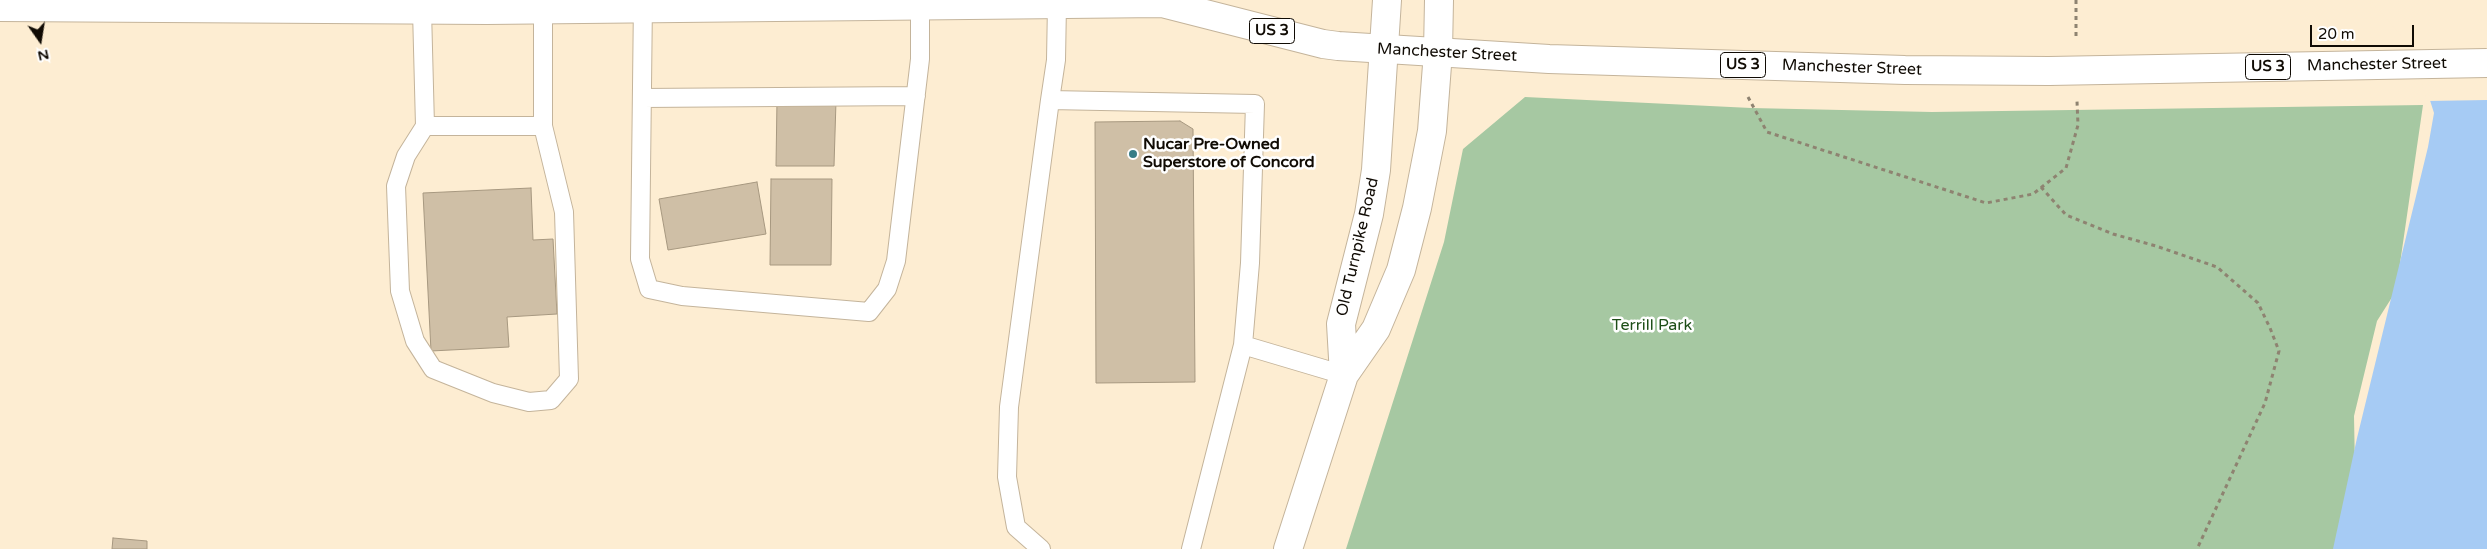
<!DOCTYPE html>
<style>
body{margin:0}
#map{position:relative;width:2487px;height:549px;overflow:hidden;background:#fdedd2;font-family:"Varela Round",sans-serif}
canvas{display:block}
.north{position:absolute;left:15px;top:15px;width:50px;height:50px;-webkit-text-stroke:4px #fff;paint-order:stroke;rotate:167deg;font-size:14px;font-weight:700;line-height:20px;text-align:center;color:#100b04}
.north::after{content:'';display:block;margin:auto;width:18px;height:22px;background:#100b04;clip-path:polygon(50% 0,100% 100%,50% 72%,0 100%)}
.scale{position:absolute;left:2310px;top:25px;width:104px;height:22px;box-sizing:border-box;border:2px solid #100b04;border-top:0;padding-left:6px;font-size:15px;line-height:18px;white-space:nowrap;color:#100b04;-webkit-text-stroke:4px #fff;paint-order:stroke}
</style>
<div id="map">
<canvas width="2487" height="549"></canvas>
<div class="north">N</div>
<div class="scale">20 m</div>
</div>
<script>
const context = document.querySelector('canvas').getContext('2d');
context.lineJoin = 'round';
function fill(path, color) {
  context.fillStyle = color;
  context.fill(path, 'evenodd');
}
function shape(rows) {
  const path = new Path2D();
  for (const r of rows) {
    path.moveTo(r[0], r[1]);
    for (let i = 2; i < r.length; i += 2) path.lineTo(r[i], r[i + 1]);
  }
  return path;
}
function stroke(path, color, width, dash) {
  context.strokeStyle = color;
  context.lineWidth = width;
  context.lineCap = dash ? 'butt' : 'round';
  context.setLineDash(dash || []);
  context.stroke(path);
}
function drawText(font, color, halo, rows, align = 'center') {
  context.font = font + ' "Varela Round",sans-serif';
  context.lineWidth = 5;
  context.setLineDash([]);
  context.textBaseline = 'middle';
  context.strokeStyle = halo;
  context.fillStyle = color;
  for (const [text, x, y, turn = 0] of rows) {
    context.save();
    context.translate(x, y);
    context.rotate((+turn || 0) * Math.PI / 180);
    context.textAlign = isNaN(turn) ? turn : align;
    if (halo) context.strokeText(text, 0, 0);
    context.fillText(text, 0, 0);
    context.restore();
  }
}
const green = shape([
 [1525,97,1751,108,1932,112,2423,105,2396,291,2377,321,2354,416,2355,470,2344,549,1346,549,1444,242,1463,149]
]);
const water = shape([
 [2487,0,2487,549,2333,549,2357,438,2428,147,2434,113,2413,46]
]);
const pier = shape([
 [2370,0,2487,0,2487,100,2427,101,2411,47]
]);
const building = shape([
 [777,100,836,101,834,166,776,166,777,100],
 [1180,121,1193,129,1195,382,1096,383,1095,122,1180,121],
 [771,179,832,179,831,265,770,265,771,179],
 [757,182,766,234,668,250,659,199,757,182],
 [531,188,533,240,553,239,557,314,507,317,509,347,431,351,423,193,531,188],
 [113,538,147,541,147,549,112,549,113,538]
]);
const path = shape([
 [2076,0,2076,40],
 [1748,97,1767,132,1986,203,2033,194,2066,168,2078,125,2077,101],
 [2041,187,2066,215,2113,234,2156,246,2217,267,2258,303,2270,328,2279,351,2265,403,2197,549]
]);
const service = shape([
 [643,0,640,259,649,289,682,296,869,312,887,289,896,261,920,59,920,4],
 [1057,4,1056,60,1050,100,1255,104,1250,263,1243,345,1191,549],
 [422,10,425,126,543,126,543,9],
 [642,98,916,96],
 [425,126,406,156,396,186,400,291,415,341,433,369,493,393,529,402,551,400,569,379,564,212,543,126],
 [1243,345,1344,375],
 [1041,549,1016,527,1007,477,1009,407,1050,100]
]);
const minor = shape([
 [1438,52,1439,0]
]);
const tertiary = shape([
 [1344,375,1341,324,1369,214,1376,170,1387,0],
 [1288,549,1344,375,1376,329,1401,270,1417,208,1432,131,1438,52]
]);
const primary = shape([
 [1162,3,1323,44,1338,46,1549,59,1905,70,2049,71],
 [0,7,487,10,1162,3,1181,0]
]);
const primaryBridge = shape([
 [2049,71,2487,63]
]);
const markers = [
 [1133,154,5,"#367d87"]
];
const shields = [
 [1272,31,45],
 [1743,65,45],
 [2268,67,45]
];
const shieldNames = [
 ["US 3",1272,31],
 ["US 3",1743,65],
 ["US 3",2268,67]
];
const streetNames = [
 ["Manchester Street",1447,53,3],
 ["Manchester Street",2377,65,-1],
 ["Manchester Street",1852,68,2],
 ["Old Turnpike Road",1358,247,-77]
];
const poiNames = [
 ["Nucar Pre-Owned",1143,145],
 ["Superstore of Concord",1143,163]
];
const parkNames = [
 ["Terrill Park",1652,326]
];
fill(green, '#a6c8a2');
fill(water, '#a6cbf4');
fill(pier, '#fdedd2');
fill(building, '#cfbfa6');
stroke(building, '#a79880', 1);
stroke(service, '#c4b49b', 20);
stroke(minor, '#c4b49b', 30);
stroke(tertiary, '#c4b49b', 30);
stroke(primary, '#c4b49b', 30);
stroke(path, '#8e8371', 3, [4, 4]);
stroke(service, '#fff', 18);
stroke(minor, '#fff', 28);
stroke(tertiary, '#fff', 28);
stroke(primary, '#fff', 28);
stroke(primaryBridge, '#c4b49b', 30, []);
stroke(primaryBridge, '#fff', 28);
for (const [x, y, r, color] of markers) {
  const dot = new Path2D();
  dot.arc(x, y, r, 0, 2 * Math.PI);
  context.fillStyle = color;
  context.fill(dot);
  stroke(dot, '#fff', 2);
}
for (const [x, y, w] of shields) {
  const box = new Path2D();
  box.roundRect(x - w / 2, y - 12.5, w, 25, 4);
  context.fillStyle = '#fff';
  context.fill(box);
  stroke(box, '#100b04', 1);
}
drawText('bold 15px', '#100b04', null, shieldNames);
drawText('16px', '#100b04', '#fff', streetNames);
drawText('bold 16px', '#100b04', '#fff', poiNames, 'left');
drawText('16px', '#1d4e17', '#fff', parkNames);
</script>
